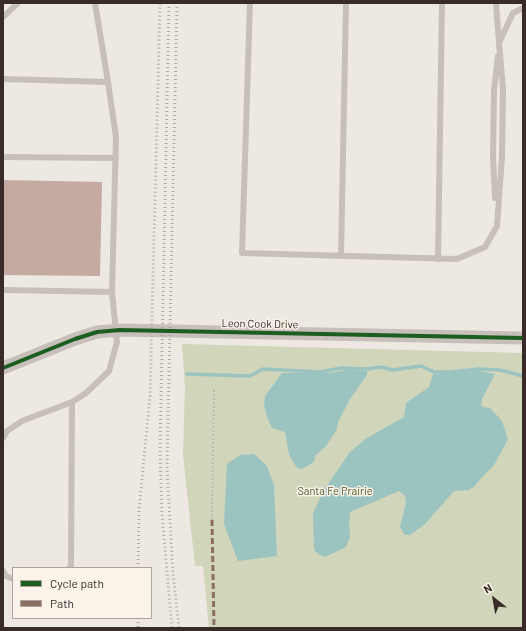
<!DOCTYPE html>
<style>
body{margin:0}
#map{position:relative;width:526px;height:631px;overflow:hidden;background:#eee8e2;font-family:Barlow,sans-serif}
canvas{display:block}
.frame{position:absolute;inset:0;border:4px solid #392c28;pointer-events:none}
.legend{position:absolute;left:12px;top:567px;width:140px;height:52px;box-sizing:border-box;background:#fbf2e9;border:1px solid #ada39c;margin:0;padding:5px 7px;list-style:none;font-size:12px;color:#392c28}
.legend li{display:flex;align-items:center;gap:8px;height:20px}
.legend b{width:20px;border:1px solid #ada39c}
.north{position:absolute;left:474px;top:579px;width:40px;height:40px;-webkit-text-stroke:3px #fbf2e9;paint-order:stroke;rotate:329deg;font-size:11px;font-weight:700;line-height:16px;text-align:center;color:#392c28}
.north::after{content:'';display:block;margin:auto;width:14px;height:18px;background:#392c28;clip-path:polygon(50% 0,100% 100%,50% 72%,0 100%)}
</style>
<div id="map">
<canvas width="526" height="631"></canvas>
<div class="frame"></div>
<ul class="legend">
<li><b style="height:5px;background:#1b5e20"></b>Cycle path</li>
<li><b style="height:5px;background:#8d6e63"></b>Path</li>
</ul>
<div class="north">N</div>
</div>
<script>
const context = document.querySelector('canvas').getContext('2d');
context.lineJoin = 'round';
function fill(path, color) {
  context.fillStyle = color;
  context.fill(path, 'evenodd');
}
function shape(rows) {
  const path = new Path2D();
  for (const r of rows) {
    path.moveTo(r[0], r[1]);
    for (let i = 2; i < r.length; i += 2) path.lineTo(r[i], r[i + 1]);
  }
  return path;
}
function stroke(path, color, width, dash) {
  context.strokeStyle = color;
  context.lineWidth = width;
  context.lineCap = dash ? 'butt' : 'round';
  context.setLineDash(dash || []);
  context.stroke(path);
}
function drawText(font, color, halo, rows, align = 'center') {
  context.font = font + ' Barlow,sans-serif';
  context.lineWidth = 3;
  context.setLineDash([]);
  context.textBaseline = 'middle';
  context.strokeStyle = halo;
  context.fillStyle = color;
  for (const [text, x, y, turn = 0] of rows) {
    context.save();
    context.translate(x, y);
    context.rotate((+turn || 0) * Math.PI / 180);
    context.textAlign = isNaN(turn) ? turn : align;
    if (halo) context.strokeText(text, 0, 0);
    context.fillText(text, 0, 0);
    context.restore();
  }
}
const green = shape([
 [182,344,523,353,523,628,209,628,203,566,195,566,183,455,185,387]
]);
const water = shape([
 [347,370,367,371,367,375,350,399,338,422,337,429,326,446,315,456,314,462,302,469,297,468,289,455,285,432,272,428,267,417,264,405,265,396,282,373,329,373],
 [478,371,495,374,482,399,481,404,483,407,490,408,502,421,508,439,494,465,482,477,474,487,468,490,454,491,425,524,410,535,405,535,400,527,406,502,405,496,399,491,350,512,349,525,350,537,346,547,325,557,318,554,314,550,313,513,324,490,350,452,367,438,404,417,406,403,429,387,433,374],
 [254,454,267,466,274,485,277,556,238,561,224,524,227,464,240,455]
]);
const stream = shape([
 [187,374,250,376,263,369,320,372,341,368,368,369,382,367,393,370,421,366,434,372,449,372,479,369,500,370,523,376]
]);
const building = shape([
 [3,180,102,182,100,276,3,275]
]);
const path = shape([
 [212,520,214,390]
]);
const lane = shape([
 [95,3,108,82],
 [250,3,242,253,457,259,485,247,497,226,502,157,503,89,499,43,513,13,523,8],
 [496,3,499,43],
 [3,17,18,3],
 [3,79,108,82,116,137,112,292,3,290],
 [3,157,116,158],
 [495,198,493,157,494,90,498,56],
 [341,256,346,3],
 [438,259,442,3],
 [3,438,7,431,22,421,72,402,86,393,109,371,117,342,112,292],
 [69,568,71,566,72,402],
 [3,571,6,576,13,579]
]);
const street = shape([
 [3,368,75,339,97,332,120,330,523,338]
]);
const rail = shape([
 [169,3,160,449,162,514,172,628],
 [177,3,167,468,173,573,179,628],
 [138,568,139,511,150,396,160,3],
 [138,618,138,628]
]);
const quiet = shape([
 [212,520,214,628]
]);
const cycleway = shape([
 [3,368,75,339,97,332,120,330,523,338]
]);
const streetNames = [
 ["Leon Cook Drive",260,324,1]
];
const parkNames = [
 ["Santa Fe Prairie",335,491]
];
fill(green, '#d1d5ba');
fill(water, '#9bc4c1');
stroke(stream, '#9bc4c1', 3.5);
fill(building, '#c4aaa2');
stroke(path, '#c0b8b2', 2, [2, 2]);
stroke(lane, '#c7bfba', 6);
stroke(street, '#c7bfba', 13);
stroke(rail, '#afa9a5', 3, [1, 3]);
stroke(quiet, '#8d6e63', 3, [6, 3]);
stroke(cycleway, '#1b5e20', 4);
drawText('11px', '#392c28', '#fbf2e9', streetNames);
drawText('11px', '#4b5a29', '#fbf2e9', parkNames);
</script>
